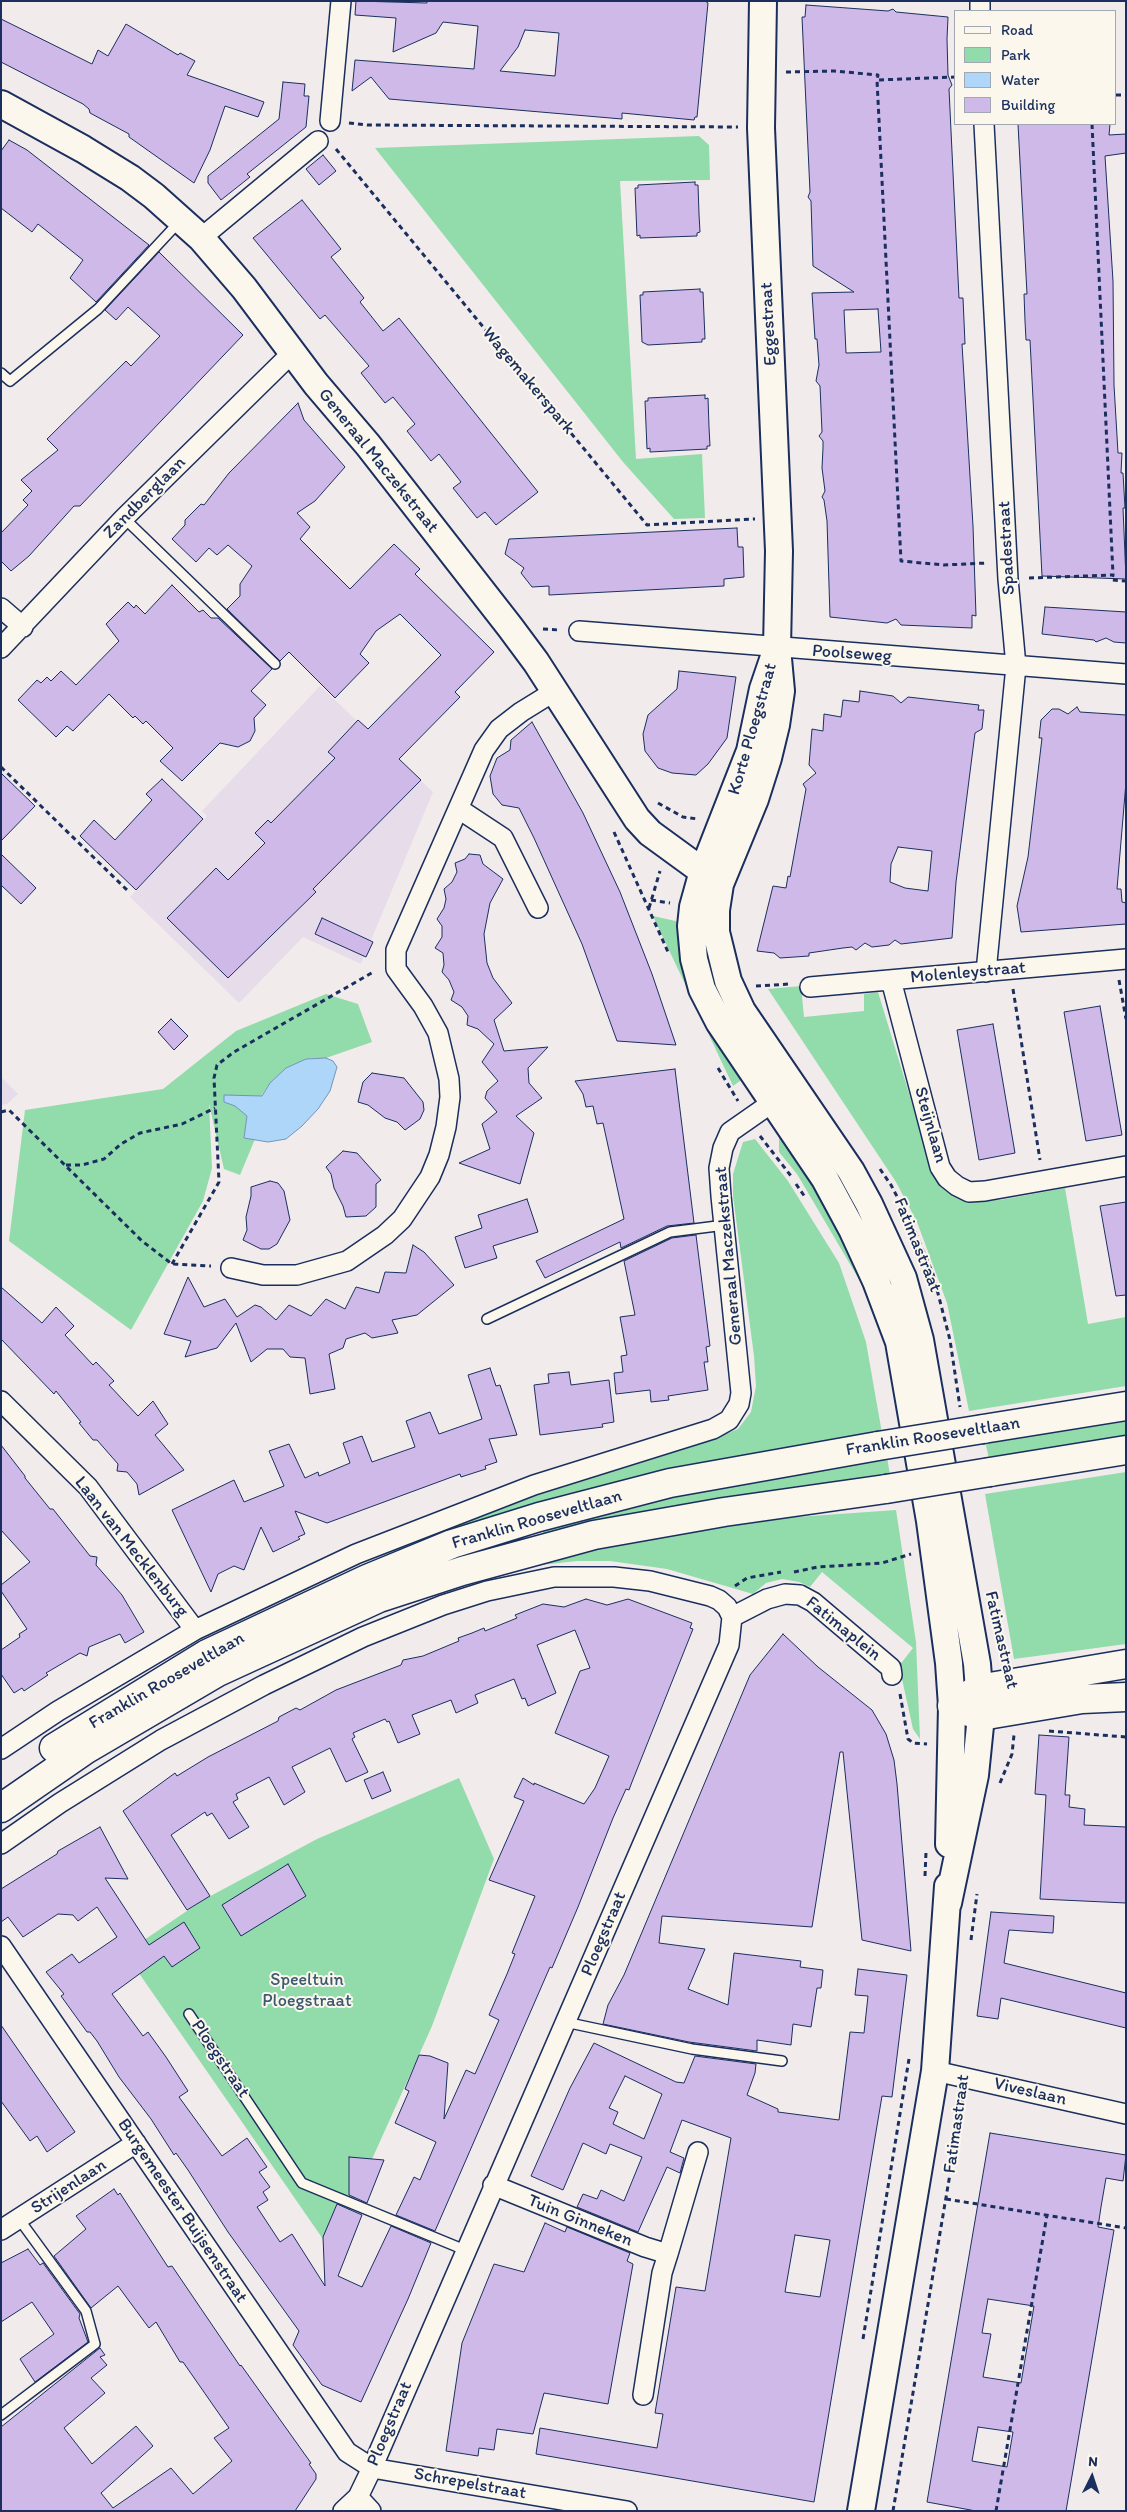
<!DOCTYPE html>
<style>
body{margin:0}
#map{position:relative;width:1127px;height:2512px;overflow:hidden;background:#f2ebeb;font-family:Itim,sans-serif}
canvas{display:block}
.frame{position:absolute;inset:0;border:2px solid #1b2f5e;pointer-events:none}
.legend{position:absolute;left:954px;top:10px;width:162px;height:115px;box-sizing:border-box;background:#fbf7ec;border:1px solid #a1a7b3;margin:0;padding:6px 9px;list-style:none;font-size:15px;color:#1b2f5e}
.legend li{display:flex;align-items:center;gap:10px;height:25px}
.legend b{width:25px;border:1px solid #a1a7b3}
.north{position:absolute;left:1067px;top:2452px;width:50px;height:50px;-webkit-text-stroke:4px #fbf7ec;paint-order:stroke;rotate:4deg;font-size:14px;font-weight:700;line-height:20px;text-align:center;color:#1b2f5e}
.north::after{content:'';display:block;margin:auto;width:18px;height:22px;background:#1b2f5e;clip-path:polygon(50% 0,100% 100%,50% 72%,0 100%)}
</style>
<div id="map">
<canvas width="1127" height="2512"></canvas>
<div class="frame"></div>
<ul class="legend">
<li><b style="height:6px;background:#fbf7ec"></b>Road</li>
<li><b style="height:14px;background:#92dbab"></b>Park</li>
<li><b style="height:14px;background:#aed6f9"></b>Water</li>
<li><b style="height:14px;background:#ceb9e9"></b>Building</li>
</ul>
<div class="north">N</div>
</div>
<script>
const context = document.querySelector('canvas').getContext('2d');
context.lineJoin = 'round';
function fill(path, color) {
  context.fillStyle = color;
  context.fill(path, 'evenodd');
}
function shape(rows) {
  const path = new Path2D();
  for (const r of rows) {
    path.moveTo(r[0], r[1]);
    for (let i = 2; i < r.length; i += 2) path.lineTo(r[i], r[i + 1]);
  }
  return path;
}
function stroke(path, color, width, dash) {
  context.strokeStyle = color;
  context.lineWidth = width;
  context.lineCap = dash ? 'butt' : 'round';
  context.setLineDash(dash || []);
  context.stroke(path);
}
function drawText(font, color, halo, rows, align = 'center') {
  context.font = font + ' Itim,sans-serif';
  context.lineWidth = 4;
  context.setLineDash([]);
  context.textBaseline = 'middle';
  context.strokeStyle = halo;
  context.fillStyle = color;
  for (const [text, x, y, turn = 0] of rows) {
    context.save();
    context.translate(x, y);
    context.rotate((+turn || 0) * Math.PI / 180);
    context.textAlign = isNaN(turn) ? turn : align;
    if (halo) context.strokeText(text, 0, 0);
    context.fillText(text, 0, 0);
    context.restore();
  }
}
const built = shape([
 [320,686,433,792,361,964,303,937,239,1003,130,897,207,816,202,811],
 [1,1077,18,1094,7,1104,1,1105]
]);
const green = shape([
 [699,136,709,145,710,180,620,181,636,459,702,454,705,518,674,519,623,462,375,148],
 [653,916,680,922,744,1078,733,1086],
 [801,986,804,1017,864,1011,864,994,878,992,929,1159,971,1201,1000,1200,1065,1188,1088,1324,1126,1317,1126,1386,969,1411,947,1303,917,1222,896,1182,768,989],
 [326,994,358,1004,372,1042,326,1058,306,1059,286,1068,270,1083,247,1116,244,1138,255,1139,240,1175,224,1169,209,1104,212,1168,203,1201,131,1330,9,1241,25,1110,163,1089,236,1031],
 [779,1136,792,1148,844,1234,864,1288,797,1174,779,1152],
 [755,1139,788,1181,839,1263,866,1342,883,1439,420,1547,374,1561,403,1546,535,1496,703,1443,738,1429,751,1412,756,1386,754,1356,733,1196,733,1174,743,1142],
 [1126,1419,1126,1438,989,1459,985,1441],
 [887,1457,890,1475,544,1537,541,1525,634,1500],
 [1126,1472,1126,1644,1014,1659,985,1494],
 [896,1510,916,1642,920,1739,913,1729,902,1679,895,1671,913,1648,822,1572,810,1587,799,1582,782,1579,766,1583,753,1594,667,1569,610,1561,577,1561,531,1566,649,1533,726,1522],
 [459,1778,494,1859,432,2026,350,2208,334,2255,125,1953,203,1900,317,1839]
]);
const water = shape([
 [326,1058,333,1061,337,1067,330,1091,318,1109,302,1126,286,1139,268,1142,244,1138,247,1116,235,1106,224,1102,224,1095,262,1096,270,1083,286,1068,306,1059,326,1058]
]);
const building = shape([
 [356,1,427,3,427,1,705,1,708,3,697,117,695,117,694,120,622,113,622,119,389,99,371,77,352,91,355,60,474,69,478,26,443,22,436,33,393,52,396,18,355,15,356,1],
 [525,30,559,33,555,76,500,71,518,47,525,30],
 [806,5,888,11,893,9,896,12,948,17,947,39,948,75,952,85,949,89,959,298,963,298,965,344,962,344,973,526,976,616,972,615,972,628,901,625,896,619,887,623,830,617,827,521,824,500,822,497,825,491,822,468,823,448,823,441,819,436,822,432,820,386,816,381,819,365,817,339,815,339,812,293,854,292,813,266,811,201,808,197,810,192,802,17,805,17,806,5],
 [878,309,881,352,846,353,844,310,878,309],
 [1,19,92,64,98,50,108,56,126,24,178,55,180,53,195,61,187,75,264,102,258,117,225,106,210,150,194,183,129,137,129,134,90,113,89,109,83,104,1,62,1,19],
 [283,82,305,84,304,96,309,96,306,127,247,174,250,177,221,200,208,183,208,176,279,119,283,82],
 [1018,124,1110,124,1109,135,1126,134,1126,153,1105,156,1113,281,1114,385,1118,453,1122,453,1121,473,1123,473,1125,508,1123,508,1126,579,1042,576,1030,340,1026,340,1025,321,1024,294,1027,294,1018,124],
 [9,140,27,150,149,245,96,302,70,278,83,260,38,224,32,232,1,208,1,151,9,140],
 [323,155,336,171,319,185,306,169,323,155],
 [695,182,695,185,698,185,699,214,700,232,697,233,697,236,640,238,640,235,637,236,635,188,638,188,638,185,695,182],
 [302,200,341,249,331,257,364,298,360,302,383,331,399,318,538,492,496,525,485,512,477,518,453,488,461,482,439,454,431,461,407,431,415,424,393,397,385,403,361,373,369,366,325,315,320,319,253,238,302,200],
 [159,252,243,335,101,484,80,506,74,506,29,556,11,571,1,561,1,533,28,505,23,500,32,491,21,480,58,450,47,439,126,361,131,366,160,336,128,307,116,320,105,310,159,252],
 [700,289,700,292,703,292,705,339,702,339,702,342,648,345,642,342,640,295,643,295,643,292,700,289],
 [705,395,705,399,708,398,709,427,710,446,707,446,707,449,650,452,650,448,647,449,645,401,648,401,648,398,705,395],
 [298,403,304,420,345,467,315,501,297,513,310,527,300,539,350,589,394,544,420,569,415,574,494,652,455,692,460,697,399,759,421,780,313,889,316,892,228,978,167,918,216,868,228,880,265,843,255,833,268,820,271,823,335,758,328,752,358,720,368,729,441,655,400,614,376,631,360,654,369,663,335,698,289,652,280,661,227,609,240,596,240,584,252,566,228,545,217,555,209,548,196,562,172,539,185,525,185,520,201,504,204,505,229,473,298,403],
 [737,528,738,547,743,547,744,577,724,579,724,586,549,595,549,586,532,587,521,573,524,568,505,554,509,539,737,528],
 [172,585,199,612,203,610,211,618,218,618,272,669,251,691,266,705,254,718,255,731,250,741,238,747,220,743,182,781,160,761,173,748,146,721,143,724,135,716,133,718,109,694,73,731,67,726,56,737,18,700,37,680,41,683,47,677,51,681,61,671,76,685,119,641,106,624,128,602,134,608,136,605,145,614,172,585],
 [1045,607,1126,612,1126,643,1114,642,1106,638,1096,642,1094,640,1042,634,1045,607],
 [679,671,736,677,727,738,708,764,696,775,672,773,658,768,645,751,643,734,648,715,677,689,679,671],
 [860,691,893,696,901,703,908,697,979,705,978,710,984,710,982,729,975,733,956,882,952,938,901,944,895,940,889,945,872,947,865,943,856,950,852,947,843,948,809,953,809,956,780,958,774,953,757,951,773,886,786,888,788,876,790,877,806,789,803,784,816,773,809,765,812,729,823,731,824,714,841,717,843,700,859,702,860,691],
 [898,847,932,851,928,891,905,888,890,882,891,864,898,847],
 [1077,707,1080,712,1126,715,1126,782,1117,889,1121,889,1122,902,1126,903,1126,924,1021,932,1017,906,1028,857,1042,738,1039,738,1041,720,1052,709,1059,709,1068,714,1077,707],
 [532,722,583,813,620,892,652,974,676,1045,617,1041,582,944,534,838,519,808,502,805,493,794,490,776,497,758,510,750,511,740,532,722],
 [1,773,35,806,1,841,1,773],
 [162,779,203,819,136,890,80,836,94,820,115,840,152,800,146,794,162,779],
 [1,854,36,888,21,904,1,885,1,854],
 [469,854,480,855,483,864,503,879,490,903,484,934,487,963,493,978,512,1003,494,1020,504,1051,548,1047,528,1068,529,1083,542,1098,516,1116,534,1133,520,1184,459,1163,490,1149,482,1124,497,1112,485,1098,487,1091,498,1081,482,1062,494,1044,478,1029,467,1025,468,1016,462,1007,451,1000,454,992,449,980,442,972,444,965,443,953,435,948,442,937,442,926,437,919,444,908,446,899,444,889,452,882,457,872,455,863,465,859,469,854],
 [322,918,373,942,366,957,315,934,322,918],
 [1100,1006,1122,1135,1086,1141,1064,1012,1100,1006],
 [171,1019,188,1036,174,1050,158,1032,171,1019],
 [993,1024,1015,1153,979,1160,957,1030,993,1024],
 [675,1069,694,1223,667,1226,621,1248,620,1242,545,1278,536,1261,624,1219,603,1123,597,1124,593,1106,586,1107,583,1094,575,1081,675,1069],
 [372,1073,404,1078,423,1102,424,1110,420,1119,405,1130,397,1122,385,1118,368,1105,358,1102,363,1082,372,1073],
 [343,1151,357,1153,381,1180,376,1184,376,1207,366,1216,346,1217,343,1206,334,1188,331,1174,326,1167,343,1151],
 [270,1181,278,1183,284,1191,290,1220,277,1244,269,1249,261,1249,243,1240,247,1230,246,1217,251,1196,251,1187,270,1181],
 [527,1199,538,1232,493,1246,497,1258,465,1268,455,1237,482,1228,478,1215,527,1199],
 [1126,1202,1126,1295,1116,1296,1100,1206,1126,1202],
 [696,1235,710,1346,706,1347,708,1362,704,1362,708,1390,668,1396,669,1400,651,1402,650,1390,616,1394,614,1373,623,1372,621,1356,627,1355,620,1317,635,1315,624,1261,672,1238,696,1235],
 [413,1245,424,1252,454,1285,417,1315,392,1320,398,1333,372,1338,365,1333,346,1339,343,1348,329,1354,335,1389,310,1394,305,1358,290,1357,283,1349,267,1349,251,1362,236,1323,217,1348,185,1357,191,1341,164,1334,188,1277,204,1307,225,1299,237,1317,255,1305,261,1307,276,1320,289,1305,311,1316,326,1299,345,1309,356,1287,379,1293,385,1272,406,1273,413,1245],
 [1,1287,42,1323,56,1307,74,1326,65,1335,93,1365,96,1362,114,1381,109,1385,138,1416,153,1401,168,1424,155,1435,184,1470,139,1495,137,1484,127,1472,117,1471,118,1464,97,1440,93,1440,79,1423,81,1422,56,1391,54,1394,1,1339,1,1287],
 [490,1368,496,1386,500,1385,517,1435,489,1439,497,1462,485,1466,486,1469,461,1477,460,1474,327,1523,295,1511,305,1534,298,1537,300,1539,273,1552,261,1527,244,1570,234,1566,218,1574,211,1592,172,1510,234,1480,244,1502,284,1486,269,1451,289,1444,305,1478,318,1472,319,1476,350,1463,343,1443,362,1436,372,1462,415,1447,406,1421,430,1412,439,1434,482,1419,468,1375,490,1368],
 [569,1372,571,1385,609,1380,614,1422,602,1424,603,1427,540,1435,534,1385,549,1383,548,1374,569,1372],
 [1,1445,25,1476,25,1478,50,1509,53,1509,90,1556,97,1557,96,1565,122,1595,144,1632,125,1643,120,1634,89,1647,87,1656,80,1653,46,1673,48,1675,24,1691,22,1688,14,1693,1,1674,1,1650,20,1637,19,1634,27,1629,1,1591,1,1585,30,1562,1,1530,1,1445],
 [586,1599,607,1605,628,1599,692,1623,690,1628,693,1629,632,1782,629,1790,626,1789,613,1818,578,1907,552,1968,550,1967,435,2231,396,2215,414,2177,420,2180,436,2142,395,2123,409,2091,405,2089,419,2055,430,2056,448,2063,444,2119,466,2070,475,2074,499,2020,489,2015,507,1974,515,1954,512,1953,535,1896,489,1880,524,1801,514,1797,523,1778,534,1785,534,1783,584,1804,595,1788,609,1756,555,1733,580,1671,590,1668,575,1630,537,1645,556,1693,528,1706,525,1698,522,1699,514,1679,475,1695,478,1703,456,1713,451,1700,412,1715,420,1734,398,1743,389,1721,387,1722,385,1719,353,1733,355,1737,352,1739,368,1772,346,1782,330,1748,292,1767,305,1792,284,1805,269,1777,236,1794,238,1799,233,1802,249,1827,229,1839,212,1813,207,1816,205,1812,171,1835,210,1896,187,1910,123,1811,175,1773,177,1776,208,1757,278,1721,279,1717,296,1708,300,1710,336,1690,401,1665,403,1660,423,1656,459,1641,458,1638,472,1633,484,1628,485,1631,517,1618,515,1615,543,1604,564,1607,586,1599],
 [783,1634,818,1667,872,1710,886,1734,894,1760,897,1784,911,1951,862,1940,843,1752,840,1752,812,1927,662,1916,659,1943,705,1949,688,1989,728,2005,734,1953,801,1961,800,1967,823,1970,821,1988,817,1988,811,2027,793,2024,791,2045,757,2040,757,2051,689,2042,603,2024,608,2005,624,1975,750,1675,783,1634],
 [1039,1735,1069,1737,1065,1795,1070,1795,1069,1807,1085,1809,1084,1825,1126,1827,1126,1903,1040,1899,1046,1795,1035,1794,1039,1735],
 [383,1772,391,1791,372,1799,364,1780,383,1772],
 [100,1827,128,1879,105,1878,149,1945,184,1922,200,1948,172,1967,164,1956,112,1994,143,2036,148,2032,166,2057,188,2091,179,2097,222,2156,247,2138,267,2167,259,2172,270,2187,263,2192,268,2200,257,2207,280,2242,292,2234,325,2286,323,2237,337,2204,362,2215,338,2276,362,2287,391,2226,431,2243,408,2299,361,2402,322,2385,293,2345,299,2331,228,2232,188,2170,176,2153,174,2155,151,2119,119,2077,97,2041,90,2032,87,2032,61,1996,64,1994,46,1972,72,1954,79,1963,117,1937,97,1907,78,1921,73,1915,58,1914,23,1937,8,1917,1,1922,1,1889,57,1854,58,1851,100,1827],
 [288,1864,306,1896,241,1936,222,1905,288,1864],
 [991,1912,1054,1916,1053,1933,1009,1930,1004,1963,1126,1993,1126,2028,1001,1998,998,2019,977,2016,991,1912],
 [858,1969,907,1975,892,2097,882,2096,814,2502,536,2454,540,2428,657,2448,663,2414,655,2413,676,2287,705,2291,731,2138,682,2120,670,2152,684,2158,680,2173,667,2167,638,2232,577,2207,583,2194,597,2199,601,2190,624,2201,642,2157,610,2144,606,2154,583,2143,563,2190,531,2176,570,2088,594,2043,676,2082,684,2083,695,2056,756,2064,755,2073,747,2095,778,2109,778,2112,839,2120,850,2032,864,2033,868,1996,855,1995,858,1969],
 [625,2076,662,2094,644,2139,613,2124,618,2112,609,2108,625,2076],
 [795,2235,830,2240,820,2297,785,2292,795,2235],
 [1,2025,75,2132,47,2152,37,2136,30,2141,1,2101,1,2025],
 [990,2133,1126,2155,1123,2181,1106,2178,1101,2207,1098,2227,1114,2230,1066,2511,976,2511,927,2502,990,2133],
 [988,2299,1034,2306,1021,2383,983,2377,991,2334,982,2333,988,2299],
 [978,2427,1013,2432,1007,2467,972,2461,978,2427],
 [349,2157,384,2160,367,2203,349,2195,349,2157],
 [114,2189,118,2195,120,2193,168,2267,172,2266,240,2366,241,2365,311,2463,309,2464,316,2474,316,2479,295,2511,1,2511,1,2427,100,2348,105,2355,100,2357,107,2365,91,2378,105,2393,64,2428,92,2464,136,2426,153,2446,101,2493,113,2508,171,2468,193,2494,232,2461,214,2438,229,2428,183,2362,180,2362,156,2322,149,2328,118,2286,91,2308,54,2256,86,2229,76,2216,114,2189],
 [545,2223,565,2232,567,2227,630,2253,627,2261,633,2264,608,2404,544,2393,533,2434,497,2429,494,2450,479,2448,478,2456,446,2451,462,2343,494,2264,524,2272,545,2223],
 [28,2249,40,2265,43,2263,80,2314,79,2318,88,2342,35,2382,20,2359,54,2334,32,2302,1,2322,1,2263,28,2249]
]);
const path = shape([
 [786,72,834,71,878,75,877,80],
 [956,77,877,80,901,561,944,565,987,563],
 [1116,95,1126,95],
 [349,123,367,125,738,127],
 [1092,124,1113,575],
 [336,149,647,525,755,519],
 [1029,578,1113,575,1112,580,1126,581],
 [543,629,559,630],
 [1,767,127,890],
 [658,803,683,817,698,819],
 [614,832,668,952],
 [651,900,670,903],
 [649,908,660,871],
 [1119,980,1126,1019],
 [756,986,790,984],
 [1013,989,1040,1160],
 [718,1068,738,1101],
 [1,1112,9,1110,142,1241,172,1264,211,1266],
 [760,1136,791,1176],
 [66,1165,82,1165,104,1159,121,1144,140,1133,182,1124,215,1108],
 [880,1169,891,1185,914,1229,933,1274,950,1340,960,1407],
 [796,1184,805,1197],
 [172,1264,219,1182,214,1078,217,1065,234,1052,375,971],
 [794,1572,818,1567,882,1563,911,1554],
 [735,1586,747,1578,781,1572],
 [999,1638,1009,1659],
 [900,1694,908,1739,913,1743,927,1744],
 [1049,1731,1126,1737],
 [1000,1783,1012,1754,1014,1735],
 [925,1876,926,1852],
 [971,1940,977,1894],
 [946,2199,1126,2228],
 [863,2339,909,2059],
 [893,2511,963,2097],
 [996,2511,1047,2215]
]);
const lane = shape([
 [1,373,10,381,98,309,179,222],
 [124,518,275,664],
 [487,1319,670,1232,725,1225],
 [189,2014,302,2183,465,2250],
 [565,2022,692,2049,782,2061],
 [1,2415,95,2344,86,2311,19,2219]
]);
const street = shape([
 [980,1,980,11],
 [330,121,341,1],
 [984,124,1008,579,1016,666,986,972],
 [201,238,318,141],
 [1,608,23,627],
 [579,631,1126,674],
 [1,648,124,518,292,353],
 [459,809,503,838,538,908],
 [891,980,940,1167,947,1178,957,1186,969,1192,985,1191,1126,1166],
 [810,987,1126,959],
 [231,1268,263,1275,297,1275,347,1261,385,1235,402,1219,430,1177,439,1155,446,1127,450,1097,449,1079,438,1033,423,1006,396,969,396,950,484,750,499,729,521,712,555,691],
 [1,1401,88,1487,195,1630],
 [732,1617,767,1599,785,1594,800,1595,813,1602,891,1668,892,1675],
 [1,1749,58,1711,195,1630,356,1554,534,1485,713,1429,729,1420,739,1404,741,1393,721,1196,719,1168,723,1148,730,1132,783,1095],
 [1,1844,60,1803,161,1740,264,1685,363,1637,443,1605,487,1591,554,1577,614,1577,650,1581,710,1596,719,1600,727,1607,732,1617,729,1645,372,2468,358,2497,343,2511],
 [1,1946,347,2452,372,2468,627,2511],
 [935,2071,1126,2114],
 [493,2185,645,2247,668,2254,698,2152],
 [1,2230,136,2143],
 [643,2395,662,2273,668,2254],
 [358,2497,371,2511]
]);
const secondary = shape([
 [1,104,83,149,130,178,154,196,201,238,244,288,316,384,368,445,510,627,536,662,637,819,650,833,720,884,716,910,716,932,728,981,742,1011,851,1171,869,1204,903,1278,920,1340,977,1664,981,1716,975,1775,948,1903],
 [777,648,763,689,750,751,703,871,693,907,691,926,694,959,702,989,719,1022,825,1179,852,1229,876,1281,899,1342,930,1521,949,1663,952,1706,949,1844],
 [720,884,755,799,768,758,776,725,781,691,777,648,779,551,761,128,763,1],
 [861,2511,935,2071,948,1886]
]);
const primary = shape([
 [983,1429,1126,1406],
 [990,1472,1126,1450],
 [952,1706,978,1689,1126,1664],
 [952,1706,981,1716,1082,1699,1126,1697],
 [54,1748,207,1654,367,1579,452,1544,539,1517,670,1483,878,1446],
 [1,1808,85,1750,218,1672,379,1598,462,1571,594,1535,724,1512,886,1489]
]);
const primaryBridge = shape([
 [878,1446,983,1429],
 [886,1489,990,1472]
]);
const streetNames = [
 ["Eggestraat",769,324,-93],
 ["Wagemakerspark",528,381,50],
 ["Generaal Maczekstraat",378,461,51],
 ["Zandberglaan",145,498,-45],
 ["Spadestraat",1007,548,-93],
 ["Poolseweg",852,654,4],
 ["Korte Ploegstraat",753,729,-74],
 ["Molenleystraat",968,973,-5],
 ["Steijnlaan",930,1125,74],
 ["Fatimastraat",917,1245,68],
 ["Generaal Maczekstraat",729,1256,-95],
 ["Franklin Rooseveltlaan",933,1437,-9],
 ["Franklin Rooseveltlaan",537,1520,-16],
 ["Laan van Mecklenburg",131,1547,52],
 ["Fatimaplein",843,1629,39],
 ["Fatimastraat",1001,1640,77],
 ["Franklin Rooseveltlaan",167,1681,-30],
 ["Ploegstraat",604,1934,-67],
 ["Ploegstraat",220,2059,56],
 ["Viveslaan",1030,2092,13],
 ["Fatimastraat",957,2124,-82],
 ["Strijenlaan",69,2187,-33],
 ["Burgemeester Buijsenstraat",182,2211,56],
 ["Tuin Ginneken",580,2221,22],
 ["Ploegstraat",390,2424,-67],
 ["Schrepelstraat",470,2484,10]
];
const parkNames = [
 ["Speeltuin",307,1980],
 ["Ploegstraat",307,2001]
];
fill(built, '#e7dcea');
fill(green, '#92dbab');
fill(water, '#aed6f9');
stroke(water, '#7393bb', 1);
fill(building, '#ceb9e9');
stroke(building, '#1b2f5e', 1);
stroke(lane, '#1b2f5e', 12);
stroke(street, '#1b2f5e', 22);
stroke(secondary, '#1b2f5e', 30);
stroke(primary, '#1b2f5e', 31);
stroke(path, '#1b2f5e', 3, [5, 4]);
stroke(lane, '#fbf7ec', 9);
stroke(street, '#fbf7ec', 19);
stroke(secondary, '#fbf7ec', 26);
stroke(primary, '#fbf7ec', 28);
stroke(primaryBridge, '#1b2f5e', 31, []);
stroke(primaryBridge, '#fbf7ec', 28);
drawText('18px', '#1b2f5e', '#fbf7ec', streetNames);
drawText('18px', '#395a71', '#fbf7ec', parkNames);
</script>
